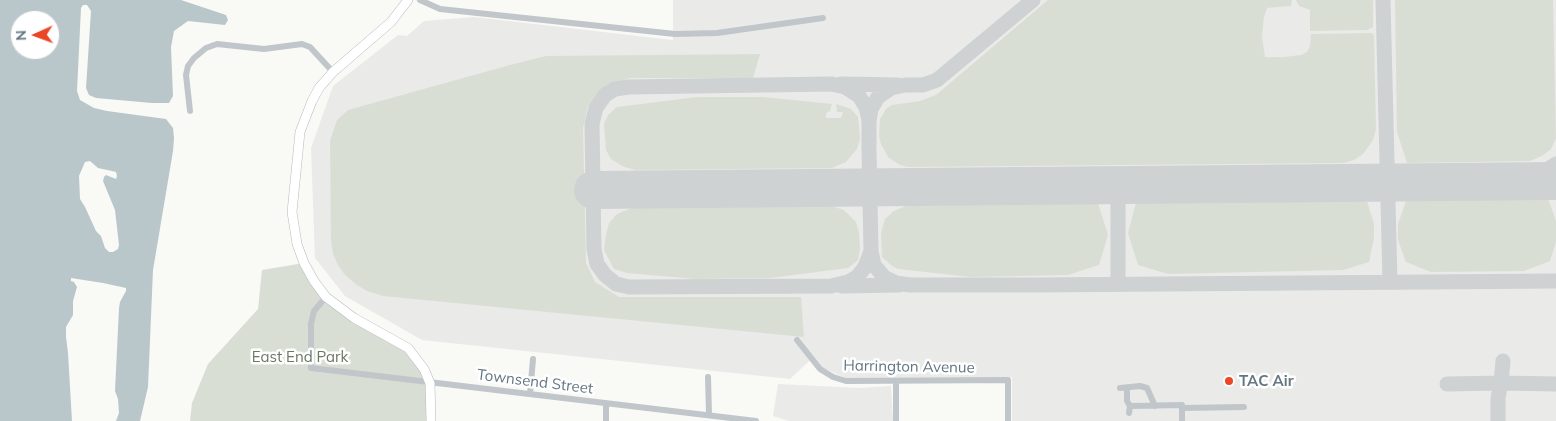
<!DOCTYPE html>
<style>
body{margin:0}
#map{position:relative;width:1556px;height:421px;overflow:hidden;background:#f9f9f6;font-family:Mulish,sans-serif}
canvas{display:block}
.north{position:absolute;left:10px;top:10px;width:50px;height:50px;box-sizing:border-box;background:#fff;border:1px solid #c1c8cd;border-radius:50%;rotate:268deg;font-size:14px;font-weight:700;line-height:20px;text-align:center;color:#637682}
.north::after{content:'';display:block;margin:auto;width:18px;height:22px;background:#e94726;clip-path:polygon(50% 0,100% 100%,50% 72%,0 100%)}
</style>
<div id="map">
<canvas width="1556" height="421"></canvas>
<div class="north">N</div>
</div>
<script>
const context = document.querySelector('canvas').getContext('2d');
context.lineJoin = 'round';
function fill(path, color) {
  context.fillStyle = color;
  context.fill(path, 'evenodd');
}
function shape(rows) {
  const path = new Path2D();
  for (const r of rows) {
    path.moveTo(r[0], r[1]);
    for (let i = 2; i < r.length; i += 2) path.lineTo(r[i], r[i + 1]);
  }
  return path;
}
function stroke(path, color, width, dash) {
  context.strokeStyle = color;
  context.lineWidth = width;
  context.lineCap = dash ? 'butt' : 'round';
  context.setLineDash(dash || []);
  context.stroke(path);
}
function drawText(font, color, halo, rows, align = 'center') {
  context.font = font + ' Mulish,sans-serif';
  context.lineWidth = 5;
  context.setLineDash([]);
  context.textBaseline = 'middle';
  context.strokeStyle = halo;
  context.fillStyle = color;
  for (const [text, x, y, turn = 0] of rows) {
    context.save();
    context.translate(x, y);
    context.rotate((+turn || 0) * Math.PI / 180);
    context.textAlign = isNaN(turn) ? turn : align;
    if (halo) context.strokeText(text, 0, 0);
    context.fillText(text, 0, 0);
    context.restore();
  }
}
const built = shape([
 [673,0,1556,0,1556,421,1012,421,1012,377,898,381,845,378,809,361,790,379,422,340,345,296,315,258,311,148,333,86,398,35,407,36,424,21,474,17,673,40],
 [778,384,859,388,891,386,893,421,789,421,773,416]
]);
const green = shape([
 [1048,0,1292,0,1291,6,1267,8,1264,17,1262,37,1265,57,1284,57,1301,55,1307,52,1310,46,1311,34,1372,33,1374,36,1376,129,1373,140,1363,154,1354,160,1344,163,908,167,900,165,888,157,881,144,879,136,880,119,886,109,892,105,920,101,936,95],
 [1296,0,1373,0,1373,27,1367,30,1310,31,1310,10,1299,6],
 [1395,0,1553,0,1556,138,1551,149,1542,156,1530,161,1407,163,1397,132],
 [760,54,753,78,631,78,614,82,601,89,588,106,583,128,586,263,595,282,619,297,801,297,804,337,383,296,367,291,357,285,345,275,338,265,333,254,331,240,330,141,337,120,348,110,510,65,546,56],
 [697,97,763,97,832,104,830,111,826,113,826,118,841,118,843,112,837,112,836,104,851,109,858,117,860,139,857,149,846,162,832,168,636,170,624,167,611,159,606,150,604,124,608,115,617,107],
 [1548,199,1556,221,1556,242,1550,261,1524,271,1431,272,1406,262,1398,240,1398,224,1406,201],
 [1367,201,1374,224,1374,238,1369,262,1343,270,1168,274,1138,265,1128,233,1136,203],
 [1098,203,1108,235,1099,265,1068,275,970,277,898,269,892,266,882,257,881,233,885,219,894,211,908,205],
 [828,205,844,210,856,222,859,233,860,248,858,260,848,268,770,278,695,279,627,273,614,269,604,250,606,235,609,223,617,214,632,208],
 [304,263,326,297,408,348,424,369,430,421,190,421,192,403,208,364,258,309,262,270]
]);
const water = shape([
 [0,0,181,0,226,15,228,20,225,25,188,21,174,31,171,47,173,96,169,103,152,103,96,98,89,95,86,88,91,11,87,5,83,5,81,8,77,91,80,100,94,108,107,111,166,119,173,128,174,138,173,151,153,270,148,387,140,421,116,421,119,413,118,399,115,391,119,308,120,302,126,291,126,288,103,283,71,278,71,281,74,282,77,287,73,301,73,315,66,327,66,337,68,353,72,421,0,421],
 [20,20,50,20,50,50,20,50],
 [90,161,98,168,112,171,116,172,117,176,116,179,106,175,104,177,103,181,115,210,119,245,118,249,113,252,109,252,105,248,101,236,96,231,85,207,80,199,79,176,85,162]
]);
const taxiway = shape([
 [1033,0,937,80,923,85,905,85,891,88,878,97,871,109,869,121,869,149,871,251,874,265,884,277,896,283,910,285,1034,285,1556,281],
 [1383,0,1390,282],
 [841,84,898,85],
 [869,120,866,107,859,96,845,87,832,84,628,87,615,89,605,95,596,108,592,124,594,249,597,264,605,275,616,284,629,287,831,286,848,282,857,277,865,267,871,251],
 [1527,182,1556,164],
 [1118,184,1118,284],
 [842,286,899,285],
 [1447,384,1501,383,1503,361],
 [1498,421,1498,398,1501,383,1556,384]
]);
const runway = shape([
 [593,190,1556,181]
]);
const street = shape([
 [420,0,440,9,675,34,717,33,823,18],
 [190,111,186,75,188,66,194,58,206,48,217,44,264,49,302,44,310,47,333,72],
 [326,297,314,311,311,324,311,368,756,421],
 [797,340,820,369,833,377,846,381,1008,380,1008,421],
 [708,377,709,415],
 [896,382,896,421],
 [1120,388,1140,386,1147,388,1155,406],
 [1127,388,1127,401,1130,406,1129,413],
 [530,394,533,359],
 [606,403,606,421],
 [1130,406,1182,405,1182,421],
 [1182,408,1244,407]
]);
const secondary = shape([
 [408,0,391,22,333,72,319,88,312,101,300,132,292,212,297,244,304,263,314,281,326,297,354,318,408,348,424,369,430,383,431,421]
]);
const markers = [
 [1229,381,5,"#e94726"]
];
const parkNames = [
 ["East End Park",300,357]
];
const streetNames = [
 ["Harrington Avenue",909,367,1],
 ["Townsend Street",535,382,7]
];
const poiNames = [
 ["TAC Air",1239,381]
];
fill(built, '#eaeae9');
fill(green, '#d9ded5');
fill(water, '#b9c7ca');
stroke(taxiway, '#ced2d3', 15);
stroke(runway, '#ced2d3', 38);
stroke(secondary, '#b4babf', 10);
stroke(street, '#c1c6ca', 6);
stroke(secondary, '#fff', 9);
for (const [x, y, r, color] of markers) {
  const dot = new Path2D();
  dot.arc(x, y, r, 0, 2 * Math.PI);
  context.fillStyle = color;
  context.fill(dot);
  stroke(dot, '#fff', 2);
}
drawText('15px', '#677a62', '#fff', parkNames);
drawText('15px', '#637682', '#fff', streetNames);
drawText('bold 15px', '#637682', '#fff', poiNames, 'left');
</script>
